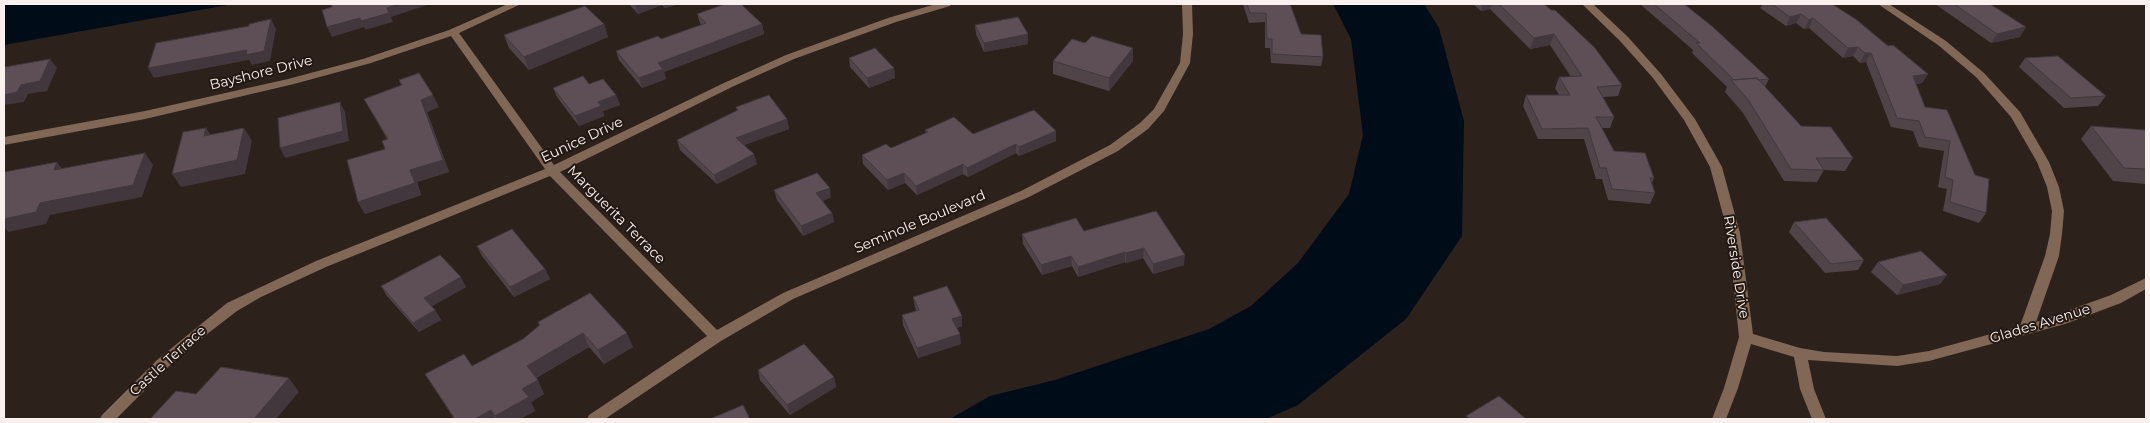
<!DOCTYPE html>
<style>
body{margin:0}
#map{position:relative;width:2150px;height:423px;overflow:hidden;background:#2d211c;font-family:Montserrat,sans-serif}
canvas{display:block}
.frame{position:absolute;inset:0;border:5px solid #faf1ee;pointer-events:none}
</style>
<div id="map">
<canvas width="2150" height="423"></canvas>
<div class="frame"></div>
</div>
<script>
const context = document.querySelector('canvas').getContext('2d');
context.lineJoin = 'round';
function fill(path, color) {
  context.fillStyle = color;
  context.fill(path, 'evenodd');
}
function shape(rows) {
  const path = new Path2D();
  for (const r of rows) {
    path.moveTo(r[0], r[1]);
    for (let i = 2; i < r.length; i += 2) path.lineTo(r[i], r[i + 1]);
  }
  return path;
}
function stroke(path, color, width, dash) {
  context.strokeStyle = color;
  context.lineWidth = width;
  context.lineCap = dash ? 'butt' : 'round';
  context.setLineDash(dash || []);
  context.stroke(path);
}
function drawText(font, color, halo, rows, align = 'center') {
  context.font = font + ' Montserrat,sans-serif';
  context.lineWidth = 4;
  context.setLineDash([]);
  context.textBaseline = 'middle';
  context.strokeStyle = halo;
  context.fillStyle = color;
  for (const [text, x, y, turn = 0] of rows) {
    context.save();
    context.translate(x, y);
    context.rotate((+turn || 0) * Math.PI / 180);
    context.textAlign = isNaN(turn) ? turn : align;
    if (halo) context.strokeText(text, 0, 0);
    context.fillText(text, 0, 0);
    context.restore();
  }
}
const water = shape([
 [4,4,233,4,4,45],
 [1333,4,1424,4,1439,28,1464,121,1462,236,1406,319,1298,405,1266,419,950,419,990,396,1055,380,1209,329,1251,306,1298,263,1349,194,1363,135,1351,39]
]);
const minor = shape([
 [508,4,521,4,459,33,554,165,726,82,786,55,888,18,936,4,951,4,950,6,896,22,794,59,734,86,560,172,717,330,783,293,1021,191,1110,145,1140,123,1154,109,1180,63,1183,34,1182,4,1192,4,1193,34,1190,63,1164,111,1148,129,1118,151,1029,197,793,299,721,341,605,419,587,419,589,415,707,336,550,176,326,267,261,297,237,311,198,341,167,368,116,419,100,419,102,415,157,360,227,303,316,261,545,169,451,36,371,63,294,84,145,119,4,145,4,137,145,111,288,79,363,59,449,30,508,4],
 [1582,4,1593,4,1628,37,1661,74,1695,119,1722,167,1740,233,1753,334,1800,348,1824,352,1897,356,1929,351,2020,326,2045,256,2050,234,2052,211,2047,187,2037,162,2011,117,1976,77,1938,45,1878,4,1889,4,1946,41,1984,73,2020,112,2049,162,2059,187,2064,211,2062,234,2059,256,2036,322,2111,295,2146,278,2146,289,2121,303,2065,324,1929,361,1897,366,1808,360,1814,389,1826,419,1812,419,1800,389,1794,357,1751,344,1738,388,1726,419,1712,419,1724,388,1739,337,1728,233,1710,167,1684,120,1653,78,1620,41,1582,4]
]);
const wall = shape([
 [629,4,680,4,665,8,662,5,638,14],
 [1243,4,1290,4,1301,34,1323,57,1321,66,1271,63,1270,48,1265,48,1265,22,1249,23],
 [1473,4,1544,4,1622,85,1618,96,1603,97,1614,117,1610,128,1602,128,1614,151,1654,178,1652,183,1655,193,1650,204,1608,200,1602,179,1596,179,1584,139,1538,139,1523,106,1526,95,1559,95,1555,88,1559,77,1571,77,1550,45,1530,49,1490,9,1481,11],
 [1640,4,1684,4,1769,79,1765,87,1801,126,1853,158,1845,171,1824,170,1817,182,1784,181,1743,113,1725,92,1727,87,1692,53,1693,50],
 [1763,4,1832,4,1888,46,1928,74,1922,83,1916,84,1925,107,1947,110,1986,213,1979,223,1943,211,1947,189,1938,187,1944,151,1919,147,1913,131,1891,127,1866,62,1860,63,1853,56,1843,58,1809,28,1804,29,1796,23,1786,26,1760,8],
 [1935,4,1990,4,2020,37,1991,43],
 [697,14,762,24,764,34,664,72,666,79,642,88,619,60,616,51,661,39,701,25,700,23],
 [604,24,608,37,529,70,509,48,504,35],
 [975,25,1028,34,1028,44,984,52,976,34],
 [849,58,894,68,895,78,869,88,850,67],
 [2025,58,2106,96,2098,106,2064,108,2019,67],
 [1053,61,1133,61,1109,91,1053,74],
 [399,80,439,107,427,112,449,172,417,182,421,195,365,214,358,202,385,149,387,139,364,99,401,85],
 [589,84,616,95,620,105,603,111,604,116,579,126,557,97,553,88],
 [736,107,787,119,789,129,744,145,757,164,717,184,680,150,677,140,737,111],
 [2091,126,2146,130,2146,184,2113,181,2081,139],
 [925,130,973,134,1056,131,1056,141,1019,156,1016,153,968,177,963,174,917,195,905,183,888,190,863,164,862,155,891,148,926,133],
 [774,190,831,197,823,201,832,213,834,222,803,236,777,200],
 [1156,211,1184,265,1153,274,1143,258,1126,263,1125,262,1078,277,1072,266,1042,275,1023,244,1022,234,1084,231],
 [1794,222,1864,260,1858,270,1825,273,1789,232],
 [477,246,545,269,550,279,514,297,482,256],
 [1878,262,1947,275,1940,284,1897,295,1871,272],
 [381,286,466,287,432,306,435,310,441,320,419,332,387,296],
 [913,297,962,326,957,328,961,344,918,358,903,325,902,315,916,311,915,307],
 [538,322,633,347,604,364,589,347,536,378,544,394,531,402,535,411,520,419,454,419,425,374,472,366,523,339,539,325],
 [758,370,834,377,836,387,790,415,760,380]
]);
const shadedWall = shape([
 [399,4,430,4,391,17,393,22,365,30,364,27,332,37,327,27,360,18],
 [635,4,662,4,662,5,638,14],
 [664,4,680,4,665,8],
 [1482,4,1492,4,1490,9,1481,11],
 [1801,14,1796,23,1786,26,1790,17],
 [1813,18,1809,28,1804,29,1809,20],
 [271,19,276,29,270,61,252,65,249,60,154,78,148,68],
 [604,24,608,37,529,70,524,57],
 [762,24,764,34,664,72,666,79,642,88,639,78,658,63],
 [2026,27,2020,37,1991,43,1997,34],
 [1028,34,1028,44,984,52,984,43],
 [1554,34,1550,45,1530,49,1534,38],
 [1858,47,1853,56,1843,58,1848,48],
 [1133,48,1133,61,1109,91,1109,78],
 [1865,53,1871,53,1866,62,1860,63],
 [50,59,57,68,47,91,28,94,24,102,4,105,4,95,21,85],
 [894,68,895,78,869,88,867,78],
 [1928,74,1922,83,1907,85,1913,76],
 [433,95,439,107,427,112,449,172,417,182,421,195,365,214,358,202,410,170,421,100],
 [616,95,620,105,603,111,604,116,579,126,575,116,598,102],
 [340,102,345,112,349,141,285,158,280,148],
 [787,119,789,129,739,147,736,138],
 [206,128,215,141,204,136],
 [244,128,252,141,245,174,181,187,172,174],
 [1056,131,1056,141,1019,156,1019,147],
 [1016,144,1016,153,968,177,967,168],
 [145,153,153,165,142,197,50,215,46,224,8,232,4,227,4,206,40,203],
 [754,154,757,164,717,184,714,175],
 [57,162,66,174,54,170],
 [963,164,963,174,917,195,916,186],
 [904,173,905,183,888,190,887,180],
 [830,188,831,197,818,203,816,193],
 [832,213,834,222,803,236,801,226],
 [1144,248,1143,258,1126,263,1126,253],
 [1125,252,1125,262,1078,277,1078,267],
 [1185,255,1184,265,1153,274,1153,264],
 [1071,256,1072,266,1042,275,1041,265],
 [545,269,550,279,514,297,510,287],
 [1947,275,1940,284,1897,295,1903,285],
 [461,277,466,287,429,308,424,298],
 [435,310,441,320,419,332,413,323],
 [962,316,962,326,953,329,952,319],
 [583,333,589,347,533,379,527,366],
 [627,333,633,347,604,364,598,350],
 [960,334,961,344,918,358,917,348],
 [834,377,836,387,790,415,787,405],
 [289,378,299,392,276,419,254,419],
 [538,380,544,394,531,402,535,411,520,419,497,419,495,416,522,389],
 [491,410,496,419,475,419]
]);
const building = shape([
 [331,4,399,4,387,8,389,13,361,21,360,18,327,27,322,10,332,7,331,4],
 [725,4,741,4,762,24,658,63,663,69,639,78,616,51,658,36,661,39,706,23,697,14,725,4],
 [1247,4,1290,4,1301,34,1321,35,1323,57,1272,54,1272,39,1267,39,1266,13,1250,13,1247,4],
 [1499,4,1544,4,1551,10,1555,10,1595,48,1622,85,1597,87,1614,117,1596,117,1614,151,1645,153,1654,178,1650,178,1655,193,1612,189,1606,168,1600,168,1588,128,1542,129,1526,95,1570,95,1559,77,1582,76,1554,34,1534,38,1499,4],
 [1654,4,1684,4,1713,27,1769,79,1758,80,1757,78,1734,80,1696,43,1700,43,1654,4],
 [1772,4,1832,4,1857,20,1888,46,1893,45,1928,74,1913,76,1925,107,1947,110,1975,175,1989,179,1986,213,1950,202,1953,180,1945,177,1950,141,1925,137,1919,121,1897,118,1871,53,1865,53,1858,47,1848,48,1813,18,1809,20,1801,14,1790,17,1772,4],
 [1954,4,1990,4,2026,27,1997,34,1954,4],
 [585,6,604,24,524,57,504,35,585,6],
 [1018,17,1028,34,984,43,975,25,1018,17],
 [271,19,264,51,246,55,247,50,148,68,156,43,249,26,249,24,271,19],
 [1092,36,1133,48,1109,78,1053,61,1072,39,1085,43,1092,36],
 [875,48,894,68,867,78,849,58,875,48],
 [2058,56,2106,96,2071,98,2025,58,2058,56],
 [50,59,40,81,21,85,17,92,4,95,4,68,5,67,50,59],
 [419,73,433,95,421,100,443,160,410,170,415,183,358,202,347,160,385,149,382,141,388,139,364,99,402,85,399,80,419,73],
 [583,76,589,84,603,79,616,95,598,102,601,106,575,116,553,88,583,76],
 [1757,78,1801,126,1831,127,1853,158,1816,158,1824,170,1791,169,1749,101,1731,80,1757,78],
 [769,95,787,119,736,138,754,154,714,175,677,140,738,110,736,107,769,95],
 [340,102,343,131,280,148,278,118,340,102],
 [1034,110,1056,131,1019,147,1016,144,967,168,963,164,916,186,904,173,887,180,862,155,886,144,891,148,928,132,925,130,954,117,973,134,1034,110],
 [2091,126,2146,130,2146,169,2124,168,2091,126],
 [206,128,204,136,244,128,237,160,172,174,183,132,206,128],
 [145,153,133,185,40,203,36,212,4,219,4,172,57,162,54,170,145,153],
 [817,173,830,188,816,193,832,213,801,226,774,190,817,173],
 [1156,211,1185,255,1153,264,1144,248,1126,253,1125,252,1078,267,1071,256,1041,265,1022,234,1076,218,1084,231,1156,211],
 [1826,218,1864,260,1831,264,1794,222,1826,218],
 [512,229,545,269,510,287,477,246,512,229],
 [1921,251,1947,275,1903,285,1878,262,1921,251],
 [440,255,461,277,424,298,435,310,413,323,381,286,440,255],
 [947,286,962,316,952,319,960,334,917,348,902,315,919,310,913,297,947,286],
 [590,293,627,333,598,350,583,333,527,366,538,380,522,389,529,397,495,416,491,410,475,419,455,419,425,374,464,354,472,366,523,339,540,325,538,322,590,293],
 [804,344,834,377,787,405,758,370,804,344],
 [221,367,289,378,254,419,150,419,176,391,196,394,221,367],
 [1499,396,1526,419,1470,419,1466,416,1499,396],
 [743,405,750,419,710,419,743,405]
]);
const streetNames = [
 ["Bayshore Drive",261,73,-14],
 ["Eunice Drive",582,140,-25],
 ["Marguerita Terrace",616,215,45],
 ["Seminole Boulevard",920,222,-23],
 ["Riverside Drive",1736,267,81],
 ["Glades Avenue",2040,324,-17],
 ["Castle Terrace",168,361,-42]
];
fill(water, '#000c18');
fill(minor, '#816756');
fill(wall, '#504449');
fill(shadedWall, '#41373c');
fill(building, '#5d4f55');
stroke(building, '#41373c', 1);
drawText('14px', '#faf1ee', '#241813', streetNames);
</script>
